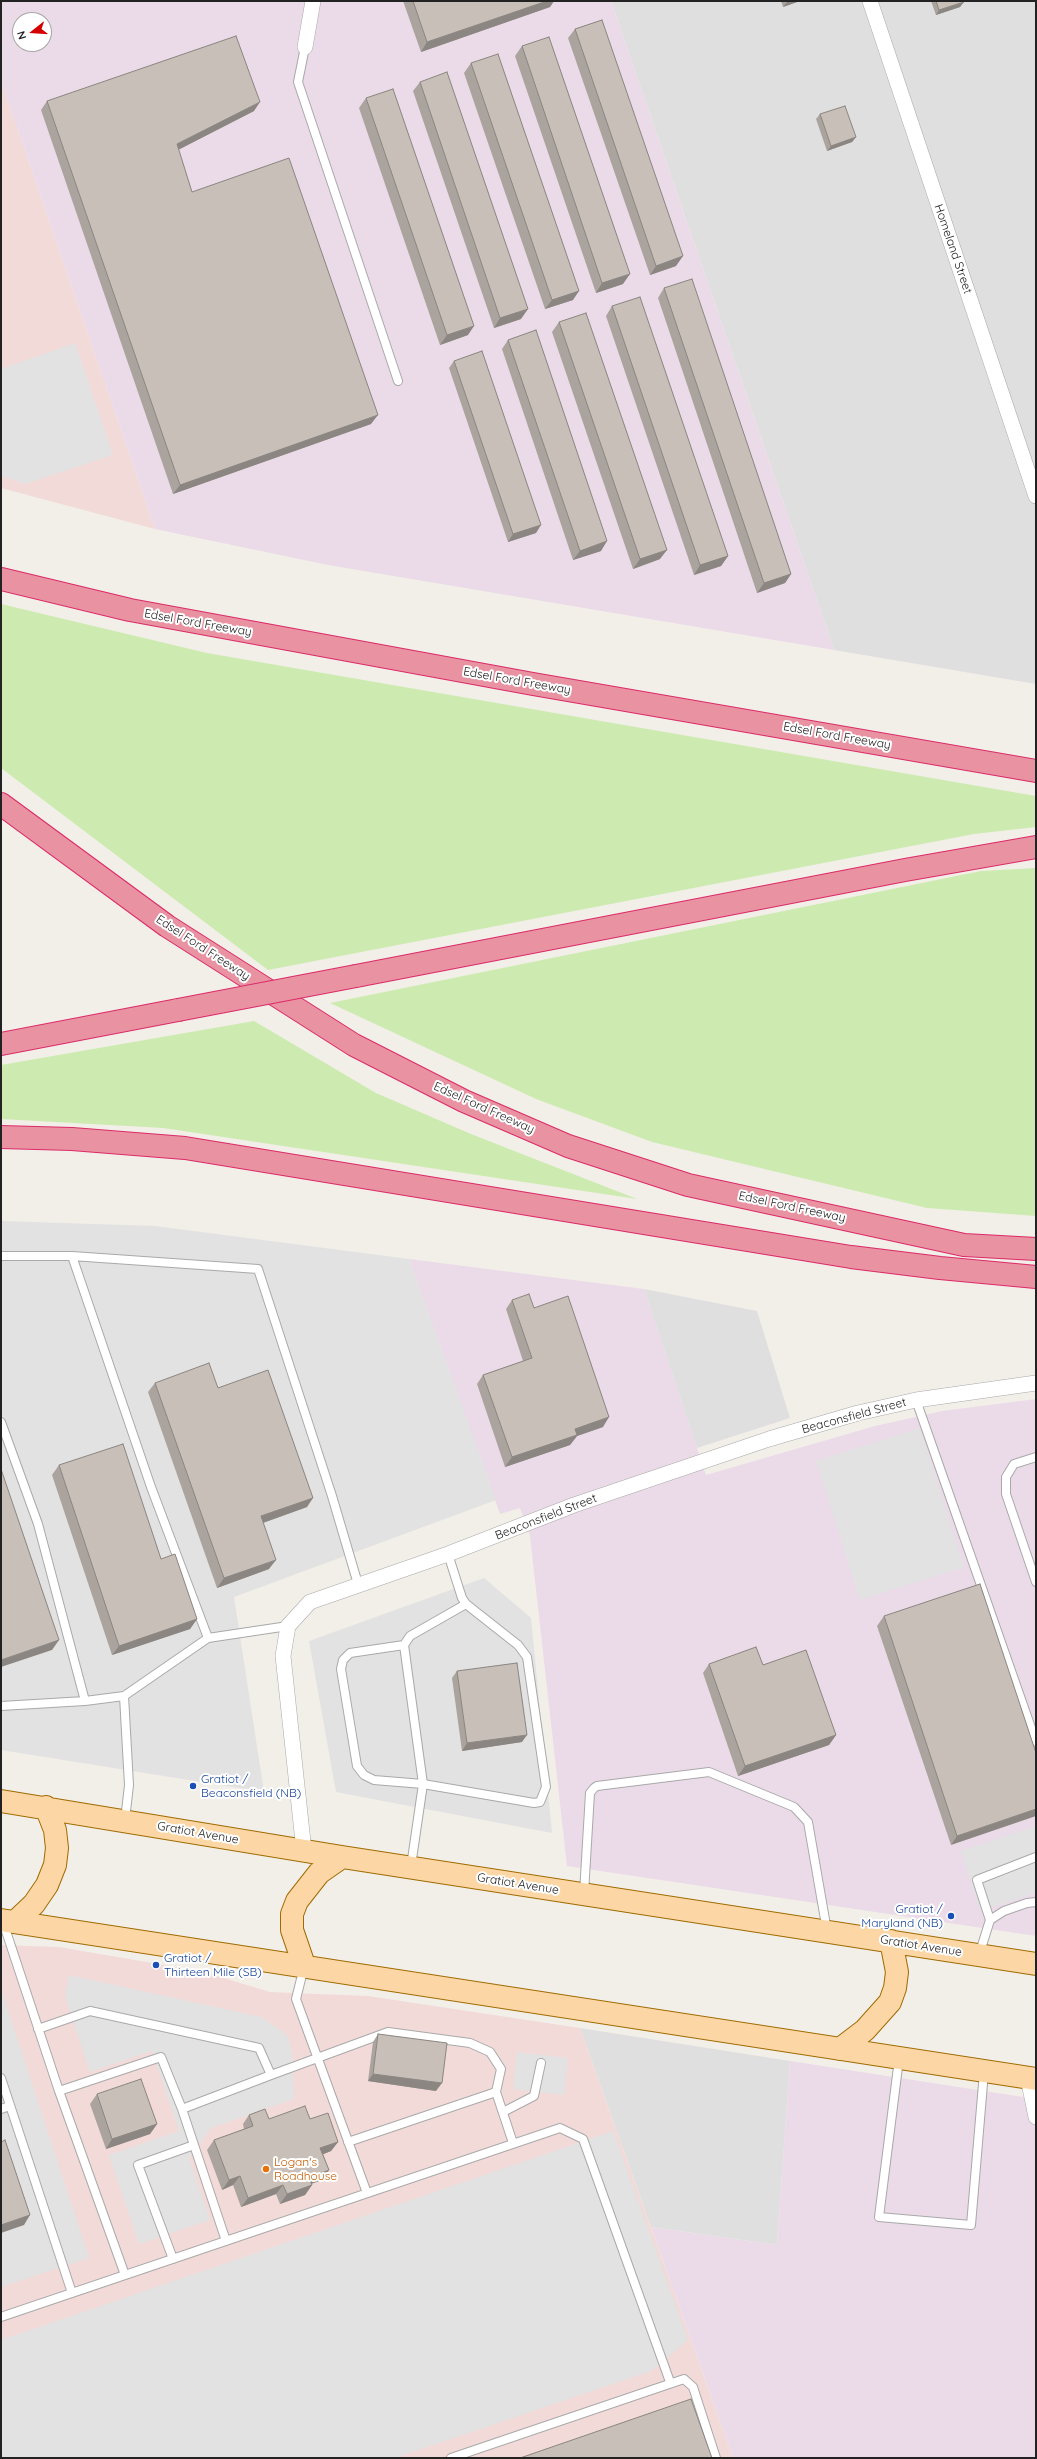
<!DOCTYPE html>
<style>
body{margin:0}
#map{position:relative;width:1037px;height:2459px;overflow:hidden;background:#f2efe9;font-family:Quicksand,sans-serif}
canvas{display:block}
.frame{position:absolute;inset:0;border:2px solid #222;pointer-events:none}
.north{position:absolute;left:12px;top:12px;width:40px;height:40px;box-sizing:border-box;background:#fff;border:1px solid #a7a7a7;border-radius:50%;rotate:253deg;font-size:11px;font-weight:700;line-height:16px;text-align:center;color:#222}
.north::after{content:'';display:block;margin:auto;width:14px;height:18px;background:#d40000;clip-path:polygon(50% 0,100% 100%,50% 72%,0 100%)}
</style>
<div id="map">
<canvas width="1037" height="2459"></canvas>
<div class="frame"></div>
<div class="north">N</div>
</div>
<script>
const context = document.querySelector('canvas').getContext('2d');
context.lineJoin = 'round';
function fill(path, color) {
  context.fillStyle = color;
  context.fill(path, 'evenodd');
}
function shape(rows) {
  const path = new Path2D();
  for (const r of rows) {
    path.moveTo(r[0], r[1]);
    for (let i = 2; i < r.length; i += 2) path.lineTo(r[i], r[i + 1]);
  }
  return path;
}
function stroke(path, color, width, dash) {
  context.strokeStyle = color;
  context.lineWidth = width;
  context.lineCap = dash ? 'butt' : 'round';
  context.setLineDash(dash || []);
  context.stroke(path);
}
function drawText(font, color, halo, rows, align = 'center') {
  context.font = font + ' Quicksand,sans-serif';
  context.lineWidth = 4;
  context.setLineDash([]);
  context.textBaseline = 'middle';
  context.strokeStyle = halo;
  context.fillStyle = color;
  for (const [text, x, y, turn = 0] of rows) {
    context.save();
    context.translate(x, y);
    context.rotate((+turn || 0) * Math.PI / 180);
    context.textAlign = isNaN(turn) ? turn : align;
    if (halo) context.strokeText(text, 0, 0);
    context.fillText(text, 0, 0);
    context.restore();
  }
}
const residential = shape([
 [611,1,1036,1,1036,684,834,650],
 [644,1289,757,1311,790,1418,697,1448],
 [580,2028,790,2061,777,2245,651,2227]
]);
const commercial = shape([
 [1,81,155,529,1,488],
 [1,1945,59,1947,176,1967,207,1973,270,1992,368,1996,580,2028,733,2458,1,2458]
]);
const industrial = shape([
 [1,1,611,1,834,650,328,565,155,529,1,81],
 [20,20,44,20,44,44,20,44],
 [409,1259,644,1289,706,1475,875,1426,942,1411,1036,1399,1036,1936,567,1866,530,1536,520,1508,500,1514],
 [790,2061,1036,2099,1036,2458,733,2458,651,2227,777,2245]
]);
const grass = shape([
 [1,604,207,653,1036,796,1036,827,974,834,268,970,1,768],
 [1036,868,1036,1216,927,1208,652,1142,536,1099,330,1003,981,871],
 [254,1021,376,1093,471,1134,637,1199,163,1128,1,1119,1,1065]
]);
const parking = shape([
 [75,343,113,455,25,484,1,476,1,369],
 [1,1221,155,1226,409,1259,496,1500,234,1597,264,1792,1,1750,1,1667,52,1650,1,1498],
 [920,1428,964,1567,860,1600,816,1461],
 [484,1578,531,1618,552,1833,336,1792,309,1641],
 [1036,1826,1036,1893,980,1911,961,1851],
 [69,1975,261,2017,287,2035,292,2052,294,2099,211,2128,189,2158,210,2220,139,2244,109,2155,179,2131,152,2051,90,2072,65,1996],
 [1,1989,89,2258,1,2287],
 [517,2052,568,2058,564,2095,513,2089],
 [613,2131,688,2340,651,2371,395,2458,1,2458,1,2340]
]);
const service = shape([
 [305,47,298,82,398,381],
 [1,1256,72,1256],
 [916,1400,1036,1742],
 [1,1422,38,1524,85,1701],
 [1036,1457,1014,1464,1006,1477,1006,1494,1036,1582],
 [208,1638,151,1487,72,1256,258,1269,332,1496,358,1584],
 [404,1645,350,1653,343,1660,341,1669,357,1766,364,1775,374,1780,423,1784,404,1645,410,1636,466,1604],
 [1,1706,85,1701,124,1696],
 [125,1820,129,1785,124,1696,208,1638,288,1626],
 [411,1866,423,1784,534,1803,540,1802,546,1787,527,1657,518,1645,466,1604,462,1598,448,1554],
 [584,1893,590,1793,594,1788,597,1786,709,1772,794,1807,808,1822,827,1931],
 [990,1920,1004,1911,1027,1903,1036,1902],
 [3,1922,59,2091,125,2275],
 [979,1955,990,1920,977,1880,1036,1857],
 [304,1967,296,1999,367,2193],
 [38,2029,90,2011,259,2048,271,2075,182,2109,161,2057,59,2091],
 [899,2059,879,2217,971,2225,984,2072],
 [271,2075,388,2032,470,2043,490,2052,501,2069,496,2092,348,2142],
 [1,2078,72,2293],
 [496,2092,513,2143],
 [1,2109,10,2106],
 [182,2109,226,2241],
 [503,2112,534,2096,541,2063],
 [173,2259,138,2165,194,2145],
 [1,2317,560,2128,583,2139,670,2382],
 [451,2458,684,2379,693,2387,716,2458]
]);
const minor = shape([
 [870,1,1036,496],
 [305,47,313,1],
 [304,1851,283,1656,288,1626,310,1602,448,1554,574,1505,769,1439,858,1413,916,1400,1036,1383],
 [1028,2078,1036,2117]
]);
const primary = shape([
 [1,1801,342,1857,1036,1964],
 [1,1920,1036,2079],
 [15,1922,34,1904,47,1885,55,1865,57,1848,55,1830,46,1807],
 [304,1965,292,1930,292,1914,297,1901,319,1873,342,1857],
 [840,2049,865,2030,890,2002,895,1988,897,1972,891,1941]
]);
const motorway = shape([
 [1,579,130,610,533,684,1036,771],
 [1,804,167,926,354,1045,464,1101,568,1146,688,1185,964,1245,1036,1249],
 [356,976,905,870,1036,847],
 [1,1044,178,1010],
 [1,1137,72,1139,185,1148,851,1257,940,1268,1036,1277]
]);
const motorwayBridge = shape([
 [178,1010,356,976]
]);
const wall = shape([
 [403,1,554,1,550,7,421,52],
 [781,1,800,1,783,7],
 [931,1,963,1,960,7,936,15],
 [575,29,676,266,650,275,568,38],
 [522,46,623,284,596,293,515,56],
 [471,63,573,300,545,309,464,73],
 [420,82,521,319,494,328,413,91],
 [366,98,468,335,440,345,359,108],
 [47,101,254,111,178,150,192,192,371,424,173,494,41,110],
 [820,114,856,137,852,142,827,151,816,119],
 [664,288,791,574,785,583,757,593,658,298],
 [612,306,728,556,721,566,694,575,606,316],
 [559,322,660,559,633,569,552,332],
 [508,340,601,551,573,560,502,349],
 [454,361,536,533,508,542,449,368],
 [512,1300,534,1308,603,1427,577,1436,570,1445,505,1467,477,1384,483,1375,523,1361,506,1309],
 [155,1383,218,1388,307,1507,263,1523,269,1569,217,1588,148,1392],
 [59,1465,161,1559,197,1619,190,1629,112,1655,52,1475],
 [884,1616,1036,1753,951,1845,877,1626],
 [709,1664,836,1735,829,1745,738,1776,703,1673],
 [457,1671,522,1742,462,1751,452,1678],
 [378,2034,436,2091,368,2081,373,2042],
 [97,2094,157,2124,150,2134,106,2149,90,2104],
 [249,2115,269,2119,310,2119,338,2142,331,2151,323,2154,329,2170,322,2180,311,2184,312,2185,305,2195,280,2204,276,2194,241,2207,233,2185,222,2190,207,2150,214,2140,244,2129,243,2124]
]);
const shadedWall = shape([
 [547,1,554,1,550,7,421,52,427,42],
 [789,1,800,1,783,7,787,2],
 [964,2,960,7,936,15,939,10],
 [260,102,254,111,170,154,177,144],
 [856,137,852,142,827,151,831,146],
 [683,256,676,266,650,275,656,266],
 [630,274,623,284,596,293,602,283],
 [579,291,573,300,545,309,552,300],
 [528,309,521,319,494,328,500,318],
 [474,326,468,335,440,345,447,335],
 [378,415,371,424,173,494,180,485],
 [541,525,536,533,508,542,513,534],
 [607,541,601,551,573,560,580,551],
 [667,550,660,559,633,569,640,559],
 [728,556,721,566,694,575,700,565],
 [791,574,785,583,757,593,764,583],
 [609,1417,603,1427,577,1436,570,1445,505,1467,512,1457,575,1429],
 [313,1498,307,1507,254,1526,261,1516],
 [276,1560,269,1569,217,1588,224,1578],
 [197,1619,190,1629,112,1655,119,1646],
 [59,1640,52,1650,1,1667,1,1660],
 [527,1735,522,1742,462,1751,467,1743],
 [836,1735,829,1745,738,1776,745,1766],
 [1036,1809,1036,1816,951,1845,957,1836],
 [373,2074,442,2083,436,2091,368,2081],
 [157,2124,150,2134,106,2149,112,2139],
 [338,2142,331,2151,314,2158,320,2148],
 [329,2170,322,2180,302,2187,309,2178],
 [240,2176,233,2185,222,2190,229,2180],
 [283,2185,276,2194,241,2207,248,2198],
 [312,2185,305,2195,280,2204,287,2194],
 [30,2215,24,2225,1,2233,1,2225]
]);
const building = shape([
 [413,1,547,1,427,42,413,1],
 [936,1,963,1,964,2,939,10,936,1],
 [602,20,683,256,656,266,575,29,602,20],
 [236,36,260,102,177,144,192,192,289,158,378,415,180,485,47,101,236,36],
 [549,37,630,274,602,283,522,46,549,37],
 [498,54,579,291,552,300,471,63,498,54],
 [447,72,528,309,500,318,420,82,447,72],
 [393,89,474,326,447,335,366,98,393,89],
 [845,106,856,137,831,146,820,114,845,106],
 [692,279,791,574,764,583,664,288,692,279],
 [640,297,728,556,700,565,612,306,640,297],
 [586,313,667,550,640,559,559,322,586,313],
 [536,330,607,541,580,551,508,340,536,330],
 [482,351,541,525,513,534,454,361,482,351],
 [529,1294,534,1308,568,1296,609,1417,575,1429,577,1435,512,1457,483,1375,532,1358,512,1300,529,1294],
 [209,1363,218,1388,268,1370,313,1498,261,1516,276,1560,224,1578,155,1383,209,1363],
 [123,1444,161,1559,175,1554,197,1619,119,1646,59,1465,123,1444],
 [1,1469,59,1640,1,1660,1,1469],
 [980,1584,1036,1753,1036,1809,957,1836,884,1616,980,1584],
 [756,1647,763,1665,806,1650,836,1735,745,1766,709,1664,756,1647],
 [517,1663,527,1735,467,1743,457,1671,517,1663],
 [378,2034,447,2043,442,2083,373,2074,378,2034],
 [141,2079,157,2124,112,2139,97,2094,141,2079],
 [305,2106,310,2119,328,2113,338,2142,320,2148,329,2170,309,2178,312,2185,287,2194,283,2185,248,2198,240,2176,229,2180,214,2140,253,2126,249,2115,265,2109,269,2119,305,2106],
 [5,2140,30,2215,1,2225,1,2142,5,2140],
 [691,2399,712,2458,520,2458,691,2399]
]);
const markers = [
 [193,1786,4,"#1a4fb4"],
 [951,1916,4,"#1a4fb4"],
 [156,1965,4,"#1a4fb4"],
 [266,2169,4,"#e8710a"]
];
const streetNames = [
 ["Homeland Street",953,249,71],
 ["Edsel Ford Freeway",198,623,10],
 ["Edsel Ford Freeway",517,681,10],
 ["Edsel Ford Freeway",837,736,10],
 ["Edsel Ford Freeway",203,948,33],
 ["Edsel Ford Freeway",484,1108,24],
 ["Edsel Ford Freeway",792,1207,12],
 ["Beaconsfield Street",854,1416,-15],
 ["Beaconsfield Street",546,1517,-21],
 ["Gratiot Avenue",198,1833,10],
 ["Gratiot Avenue",518,1884,9],
 ["Gratiot Avenue",921,1946,9]
];
const transitNames = [
 ["Gratiot /",201,1779],
 ["Beaconsfield (NB)",201,1793],
 ["Gratiot /",943,1909,"right"],
 ["Maryland (NB)",943,1923,"right"],
 ["Gratiot /",164,1958],
 ["Thirteen Mile (SB)",164,1972]
];
const foodNames = [
 ["Logan's",274,2162],
 ["Roadhouse",274,2176]
];
fill(residential, '#e0dfdf');
fill(commercial, '#f2dad9');
fill(industrial, '#ebdbe8');
fill(grass, '#cdebb0');
fill(parking, '#e2e2e2');
stroke(service, '#a9a9a9', 10);
stroke(minor, '#a9a9a9', 16);
stroke(primary, '#a06b00', 24);
stroke(motorway, '#dc2a67', 24);
stroke(service, '#fff', 8);
stroke(minor, '#fff', 15);
stroke(primary, '#fcd6a4', 22);
stroke(motorway, '#e892a2', 22);
stroke(motorwayBridge, '#dc2a67', 24, []);
stroke(motorwayBridge, '#e892a2', 22);
fill(wall, '#aba49e');
fill(shadedWall, '#8b8681');
fill(building, '#c7bfb8');
stroke(building, '#8b8681', 1);
for (const [x, y, r, color] of markers) {
  const dot = new Path2D();
  dot.arc(x, y, r, 0, 2 * Math.PI);
  context.fillStyle = color;
  context.fill(dot);
  stroke(dot, '#fff', 1.5);
}
drawText('12px', '#222', '#fff', streetNames);
drawText('12px', '#164399', '#fff', transitNames, 'left');
drawText('12px', '#c56008', '#fff', foodNames, 'left');
</script>
